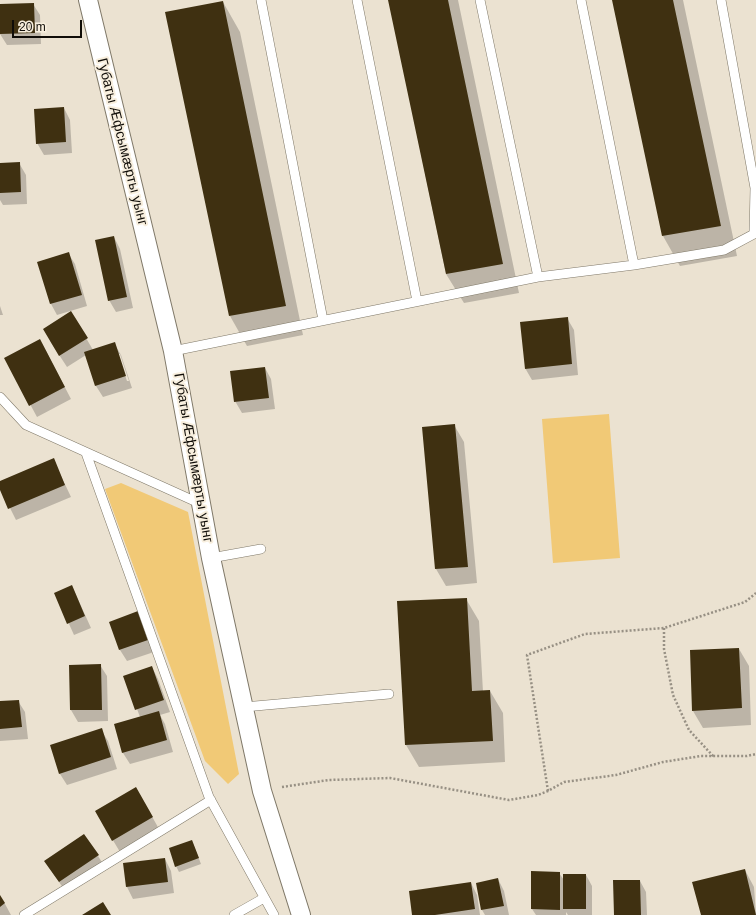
<!DOCTYPE html>
<meta charset="utf-8">
<style>
body{margin:0}
#map{position:relative;width:756px;height:915px;overflow:hidden;background:#ebe2d1;font-family:Helvetica,sans-serif}
canvas{display:block}
.scale{position:absolute;left:12px;top:20px;width:70px;height:18px;box-sizing:border-box;border:2px solid #100d08;border-top:0;padding-left:5px;font-size:12px;line-height:14px;white-space:nowrap;color:#100d08;-webkit-text-stroke:3px #f8efde;paint-order:stroke}
</style>
<div id="map">
<canvas width="756" height="915"></canvas>
<div class="scale">20 m</div>
</div>
<script>
const context = document.querySelector('canvas').getContext('2d');
context.lineJoin = 'round';
function fill(path, color) {
  context.fillStyle = color;
  context.fill(path, 'evenodd');
}
function shape(rows) {
  const path = new Path2D();
  for (const r of rows) {
    path.moveTo(r[0], r[1]);
    for (let i = 2; i < r.length; i += 2) path.lineTo(r[i], r[i + 1]);
  }
  return path;
}
function stroke(path, color, width, dash) {
  context.strokeStyle = color;
  context.lineWidth = width;
  context.lineCap = dash ? 'butt' : 'round';
  context.setLineDash(dash || []);
  context.stroke(path);
}
function drawText(font, color, halo, rows, align = 'center') {
  context.font = font + ' Helvetica,sans-serif';
  context.lineWidth = 4;
  context.setLineDash([]);
  context.textBaseline = 'middle';
  context.strokeStyle = halo;
  context.fillStyle = color;
  for (const [text, x, y, turn = 0] of rows) {
    context.save();
    context.translate(x, y);
    context.rotate((+turn || 0) * Math.PI / 180);
    context.textAlign = isNaN(turn) ? turn : align;
    if (halo) context.strokeText(text, 0, 0);
    context.fillText(text, 0, 0);
    context.restore();
  }
}
const green = shape([
 [609,414,620,558,553,563,542,419],
 [121,483,188,512,239,774,228,784,205,761,105,489]
]);
const shadow = shape([
 [389,0,458,0,519,293,464,303,446,274],
 [613,0,683,0,737,256,680,266,663,236],
 [223,2,240,32,303,335,247,346,230,316,166,13],
 [33,4,40,15,41,44,7,45,0,34,0,5],
 [64,108,70,120,72,153,44,155,37,143],
 [19,163,26,175,27,204,3,205,0,200,0,164],
 [114,237,120,249,133,308,116,312,109,300],
 [68,253,75,264,87,306,57,315,51,304,38,262],
 [0,306,3,315,0,315],
 [71,312,93,350,114,343,121,355,132,388,103,397,96,386,86,355,67,367,50,341],
 [118,354,120,354,129,381,127,381],
 [567,318,574,330,578,375,532,380,525,368],
 [46,351,71,399,37,417,5,358],
 [265,368,271,379,275,409,242,413,235,401],
 [454,425,464,442,477,583,446,586,436,569,423,428],
 [53,459,71,497,16,520,0,488,0,482],
 [72,586,91,628,74,635,55,593],
 [466,599,479,621,483,692,490,691,503,713,505,762,419,767,406,745],
 [110,622,144,624,154,652,127,661,120,650],
 [739,649,749,666,751,725,703,728,693,711],
 [100,665,107,676,108,721,78,722,71,710,70,666],
 [152,667,158,679,170,712,160,715,165,724,173,752,130,764,123,753,115,725,140,717,125,677],
 [18,701,25,712,28,739,0,741,0,702],
 [101,730,108,741,117,769,67,785,60,774,51,746],
 [136,788,159,829,120,852,96,812],
 [192,841,201,864,179,872,176,866],
 [98,856,105,867,66,892,52,872],
 [165,859,171,871,174,893,133,899,127,887,124,864],
 [745,870,754,887,756,915,702,915],
 [532,872,559,873,564,880,586,875,592,886,592,915,568,915,566,912,566,915,536,915,532,909],
 [498,879,504,891,509,915,485,915,482,910,477,884],
 [640,881,646,892,647,915,615,915],
 [471,883,477,895,480,915,413,915],
 [0,897,5,904,11,915,0,915]
]);
const building = shape([
 [388,0,448,0,503,264,446,274],
 [612,0,673,0,721,226,662,236],
 [223,1,286,306,229,316,165,12],
 [34,3,35,33,0,34,0,4],
 [64,107,66,142,36,144,34,109],
 [20,162,21,192,0,193,0,163],
 [114,236,127,297,108,301,95,240],
 [69,252,82,295,50,304,37,262],
 [71,311,88,338,59,356,43,329],
 [568,317,572,364,525,369,520,322],
 [40,339,65,387,29,406,4,358],
 [115,342,126,376,95,386,84,352],
 [265,367,269,398,234,402,230,371],
 [455,424,468,567,435,569,422,427],
 [54,458,65,485,8,509,0,490,0,481],
 [72,585,85,616,67,624,54,593],
 [467,598,472,691,490,690,493,741,405,745,397,601],
 [138,611,148,640,119,650,109,622],
 [739,648,742,708,692,711,690,650],
 [101,664,102,710,70,710,69,665],
 [152,666,164,700,135,710,123,676],
 [19,700,22,727,0,729,0,701],
 [159,711,167,740,122,753,114,724],
 [102,728,111,757,59,774,50,745],
 [136,787,153,817,112,841,95,811],
 [84,834,99,855,59,882,44,861],
 [192,840,199,858,175,867,169,848],
 [165,858,168,882,126,887,123,863],
 [745,869,756,915,701,915,692,882],
 [531,871,560,872,560,910,531,909],
 [563,874,586,874,586,909,563,909],
 [498,878,504,906,481,910,476,883],
 [613,880,640,880,641,915,614,915],
 [471,882,475,909,435,915,412,915,409,891],
 [0,895,5,903,0,907],
 [103,902,111,915,82,915]
]);
const path = shape([
 [664,628,664,649,673,695,689,730,714,757],
 [282,787,329,780,390,778,509,800,538,795,548,791,564,782,616,775,663,762,701,756,747,756,756,754],
 [548,791,527,655,585,634,664,628,745,602,756,593]
]);
const service = shape([
 [261,0,323,320],
 [357,0,417,301],
 [480,0,538,277],
 [581,0,634,265],
 [173,351,538,277,634,265,724,250,754,234,755,188,721,0],
 [0,397,26,425,201,504],
 [86,453,209,797,274,915],
 [211,558,261,549],
 [244,707,389,694],
 [24,915,211,800],
 [234,915,264,898]
]);
const minor = shape([
 [88,0,173,351,211,558,262,791,301,915]
]);
const streetNames = [
 ["Губаты Æфсымæрты уынг",122,142,76],
 ["Губаты Æфсымæрты уынг",193,458,80]
];
fill(green, '#f1c976');
fill(shadow, '#0003');
fill(building, '#3f3011');
stroke(service, '#7f7868', 10);
stroke(minor, '#7f7868', 20);
stroke(path, '#979084', 2.5, [2, 2]);
stroke(service, '#fff', 9);
stroke(minor, '#fff', 18);
drawText('14px', '#100d08', '#f8efde', streetNames);
</script>
